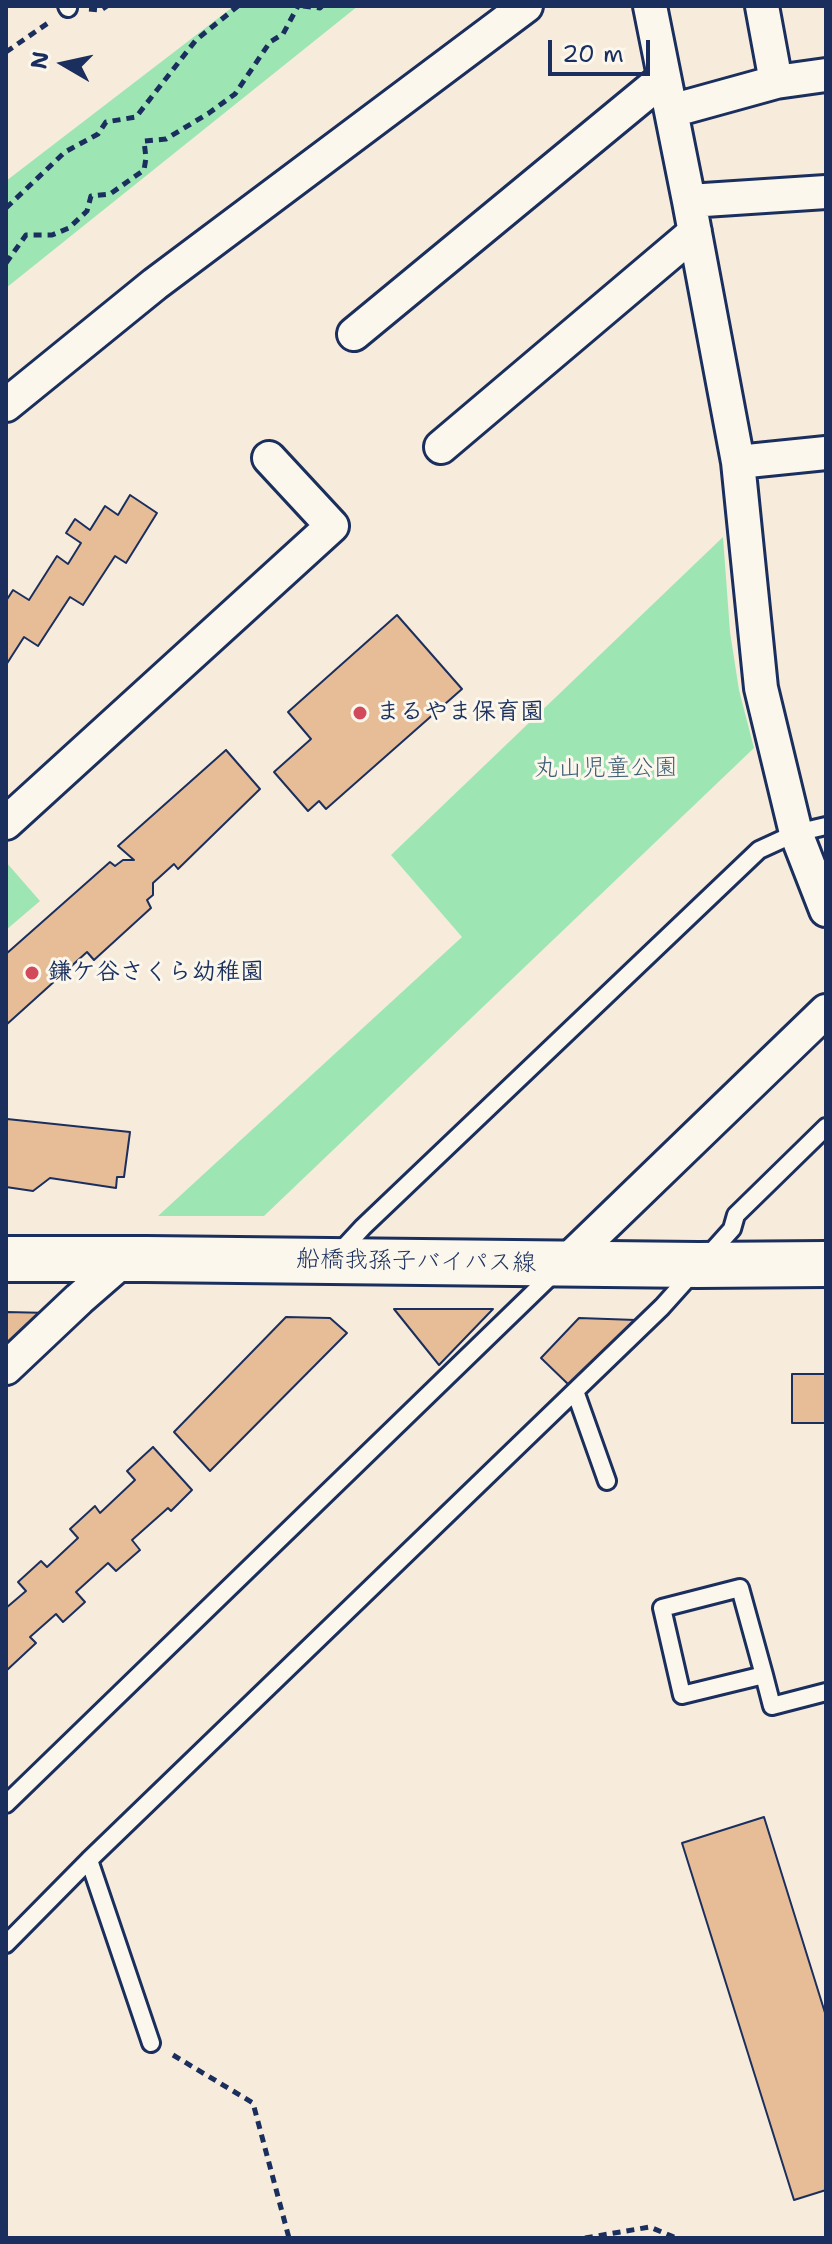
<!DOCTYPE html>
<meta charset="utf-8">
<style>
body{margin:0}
#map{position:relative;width:832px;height:2244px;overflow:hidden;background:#f7ebdb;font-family:"Shantell Sans",sans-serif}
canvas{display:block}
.frame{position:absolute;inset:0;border:8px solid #1b2f5e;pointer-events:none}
.north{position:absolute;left:24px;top:24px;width:80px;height:80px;-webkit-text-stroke:6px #fbf7ec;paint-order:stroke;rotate:279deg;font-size:22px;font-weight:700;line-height:32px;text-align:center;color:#1b2f5e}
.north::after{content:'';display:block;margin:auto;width:28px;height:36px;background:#1b2f5e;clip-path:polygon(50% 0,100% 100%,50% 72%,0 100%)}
.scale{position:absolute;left:548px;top:40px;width:102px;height:36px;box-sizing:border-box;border:4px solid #1b2f5e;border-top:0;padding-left:10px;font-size:24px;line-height:28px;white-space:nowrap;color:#1b2f5e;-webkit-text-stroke:6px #fbf7ec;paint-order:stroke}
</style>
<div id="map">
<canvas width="832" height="2244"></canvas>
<div class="frame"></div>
<div class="north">N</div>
<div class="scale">20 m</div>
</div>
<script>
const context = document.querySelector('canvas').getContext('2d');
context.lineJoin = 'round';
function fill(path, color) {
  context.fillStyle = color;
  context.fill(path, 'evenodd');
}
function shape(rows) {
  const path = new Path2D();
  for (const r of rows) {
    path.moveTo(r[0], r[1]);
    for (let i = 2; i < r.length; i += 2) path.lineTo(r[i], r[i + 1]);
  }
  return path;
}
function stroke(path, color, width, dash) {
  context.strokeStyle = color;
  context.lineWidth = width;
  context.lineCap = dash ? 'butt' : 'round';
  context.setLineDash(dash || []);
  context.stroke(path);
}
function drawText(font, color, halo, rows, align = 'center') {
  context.font = font + ' "Shantell Sans","Klee One",sans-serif';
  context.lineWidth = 6;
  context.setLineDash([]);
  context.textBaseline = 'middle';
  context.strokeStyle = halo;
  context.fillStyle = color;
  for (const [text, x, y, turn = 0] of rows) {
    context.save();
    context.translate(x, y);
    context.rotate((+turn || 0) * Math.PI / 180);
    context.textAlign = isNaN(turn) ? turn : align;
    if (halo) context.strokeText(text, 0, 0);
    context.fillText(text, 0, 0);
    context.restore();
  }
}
const green = shape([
 [234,6,358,6,6,288,6,181],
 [723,537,730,632,739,690,754,748,264,1216,158,1216,462,937,391,855],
 [6,862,40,901,6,930]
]);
const building = shape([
 [130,495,157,513,126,563,115,556,83,605,70,597,38,646,24,637,6,665,6,601,13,590,29,600,57,556,68,564,81,543,66,533,75,519,90,530,105,506,118,515,130,495],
 [397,615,462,689,326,809,319,801,308,811,274,772,311,739,288,712,397,615],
 [226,750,260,789,178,869,174,864,153,883,153,895,147,900,151,908,94,960,87,952,6,1025,6,954,110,862,115,866,123,860,134,860,118,846,226,750],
 [7,1119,130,1132,124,1177,117,1177,116,1188,50,1178,33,1191,6,1187,7,1119],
 [394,1309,493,1309,439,1365,394,1309],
 [6,1312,50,1313,6,1353,6,1312],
 [286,1317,330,1318,347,1333,210,1471,174,1432,286,1317],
 [579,1318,636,1320,570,1386,541,1358,579,1318],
 [792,1374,826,1374,826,1423,792,1423,792,1374],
 [153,1447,192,1490,171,1511,168,1508,132,1540,140,1550,116,1571,108,1563,76,1592,85,1602,63,1622,56,1614,30,1637,36,1643,6,1671,6,1608,26,1591,18,1582,41,1561,47,1567,78,1538,70,1529,95,1506,100,1513,135,1480,127,1471,153,1447],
 [764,1817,826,2016,826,2190,794,2200,682,1843,764,1817]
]);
const path = shape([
 [303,6,320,8,322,6],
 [89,9,101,10,107,6],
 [6,52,48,23],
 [6,208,65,152,98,134,106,122,136,117,196,40,238,6],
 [6,263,26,235,52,235,69,228,87,211,91,196,110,194,144,170,146,158,144,141,166,139,209,113,235,94,270,42,283,34,298,6],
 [173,2055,253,2103,289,2238],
 [585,2238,650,2227,676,2238]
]);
const lane = shape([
 [67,6,68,8],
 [338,1254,363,1227,759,850,796,833,826,826],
 [575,1391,607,1481],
 [764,1675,682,1695,662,1608,740,1588,764,1675,772,1706,826,1692],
 [6,1804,557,1270],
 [89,1860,151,2043],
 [6,1944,89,1860,662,1307,732,1229,736,1215,826,1127]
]);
const street = shape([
 [650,6,689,201,738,462,761,688,796,833,826,910],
 [762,6,776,82],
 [671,111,776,82,826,75],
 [689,201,826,192],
 [354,334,663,79],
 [6,405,155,284,526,6],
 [441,447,695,232],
 [738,462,826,453],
 [6,823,332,526,269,458],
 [564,1264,826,1011],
 [6,1368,79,1299,125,1259]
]);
const secondary = shape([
 [6,1259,146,1259,698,1265,826,1264]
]);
const markers = [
 [360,713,8,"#d1495b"],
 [32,973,8,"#d1495b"]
];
const poiNames = [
 ["まるやま保育園",376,713],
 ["鎌ケ谷さくら幼稚園",48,973]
];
const parkNames = [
 ["丸山児童公園",606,769]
];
const streetNames = [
 ["船橋我孫子バイパス線",416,1262,1]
];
fill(green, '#9de6b4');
fill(building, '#e7bd97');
stroke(building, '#1b2f5e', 2);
stroke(lane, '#1b2f5e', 22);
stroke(street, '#1b2f5e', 38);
stroke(secondary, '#1b2f5e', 50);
stroke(path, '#1b2f5e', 5, [8, 6]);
stroke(lane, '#fbf7ec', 16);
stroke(street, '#fbf7ec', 32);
stroke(secondary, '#fbf7ec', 44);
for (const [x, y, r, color] of markers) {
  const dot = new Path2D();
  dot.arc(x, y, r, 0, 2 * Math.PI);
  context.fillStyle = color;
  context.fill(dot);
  stroke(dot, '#fbf7ec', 3);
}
drawText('bold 24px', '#1b2f5e', '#fbf7ec', poiNames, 'left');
drawText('24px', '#3c5d74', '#fbf7ec', parkNames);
drawText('24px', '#1b2f5e', '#fbf7ec', streetNames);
</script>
